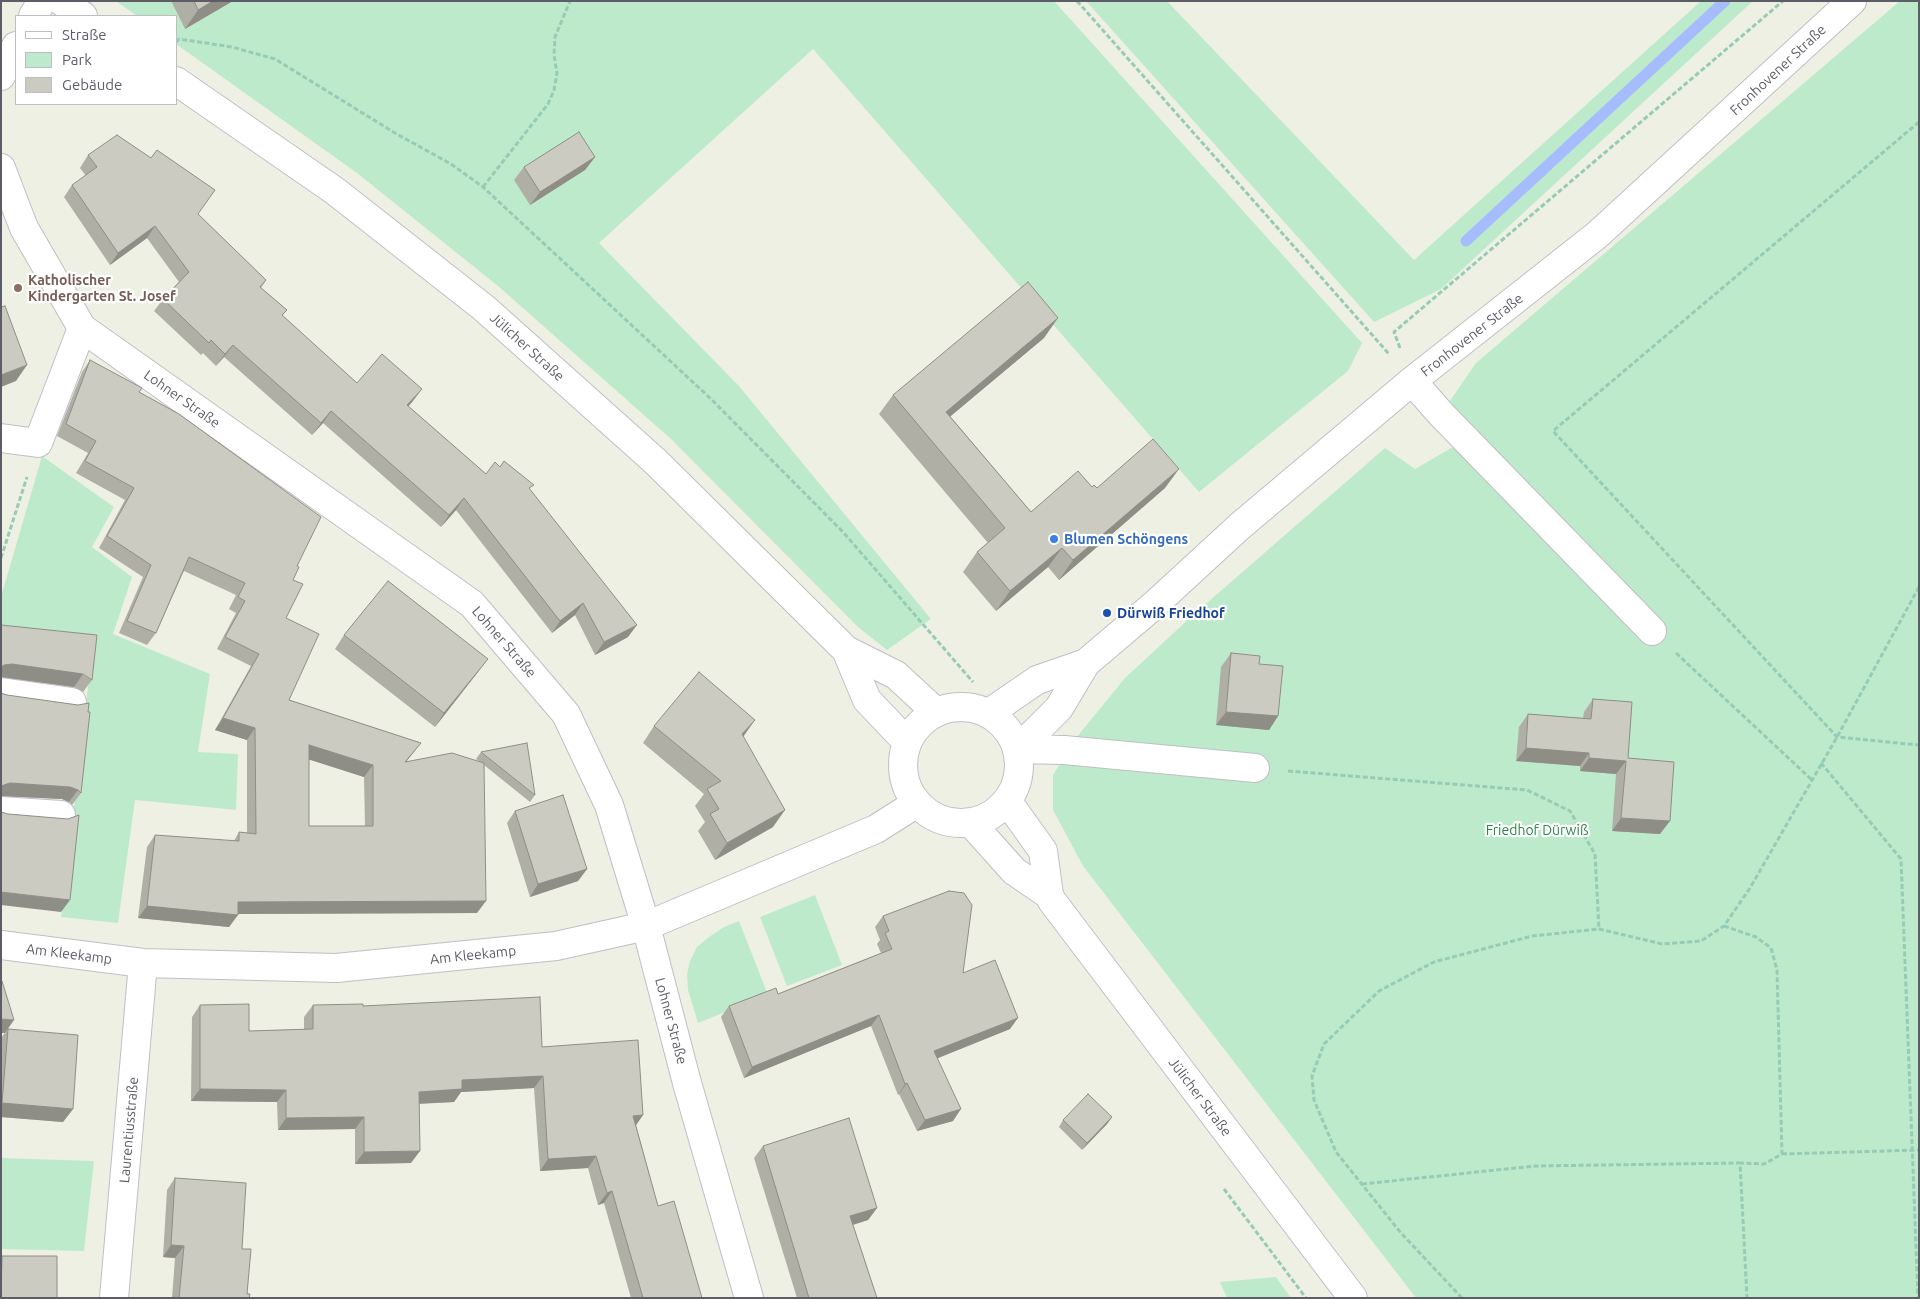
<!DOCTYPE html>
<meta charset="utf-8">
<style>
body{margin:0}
#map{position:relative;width:1920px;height:1299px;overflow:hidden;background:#eff0e4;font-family:Ubuntu,sans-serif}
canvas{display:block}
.frame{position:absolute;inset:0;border:2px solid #5c5d66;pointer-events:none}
.legend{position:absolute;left:15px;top:15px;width:162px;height:90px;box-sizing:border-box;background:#fff;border:1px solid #bebec2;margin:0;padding:6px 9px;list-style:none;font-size:15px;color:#5c5d66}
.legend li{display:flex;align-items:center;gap:10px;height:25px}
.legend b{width:25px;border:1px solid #bebec2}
</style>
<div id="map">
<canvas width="1920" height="1299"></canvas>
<div class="frame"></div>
<ul class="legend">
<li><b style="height:6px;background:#fff"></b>Straße</li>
<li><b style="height:14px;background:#beeacc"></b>Park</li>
<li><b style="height:14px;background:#cbcbc1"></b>Gebäude</li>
</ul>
</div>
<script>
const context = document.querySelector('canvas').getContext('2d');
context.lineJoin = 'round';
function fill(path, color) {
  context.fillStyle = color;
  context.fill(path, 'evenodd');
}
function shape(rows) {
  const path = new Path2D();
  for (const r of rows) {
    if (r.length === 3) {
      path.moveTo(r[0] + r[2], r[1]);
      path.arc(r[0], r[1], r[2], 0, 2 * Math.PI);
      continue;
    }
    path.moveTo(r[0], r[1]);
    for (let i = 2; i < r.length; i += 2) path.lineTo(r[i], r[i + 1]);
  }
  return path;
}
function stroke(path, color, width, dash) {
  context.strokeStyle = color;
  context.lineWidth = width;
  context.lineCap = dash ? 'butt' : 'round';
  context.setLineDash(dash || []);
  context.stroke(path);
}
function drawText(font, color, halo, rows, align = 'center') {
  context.font = font + ' Ubuntu,sans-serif';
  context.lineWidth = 4.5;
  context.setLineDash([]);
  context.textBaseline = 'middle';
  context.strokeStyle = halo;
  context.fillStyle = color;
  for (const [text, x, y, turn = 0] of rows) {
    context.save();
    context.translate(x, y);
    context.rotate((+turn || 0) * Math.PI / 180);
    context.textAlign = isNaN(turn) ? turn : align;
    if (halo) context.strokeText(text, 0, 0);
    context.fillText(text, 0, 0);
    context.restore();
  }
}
const green = shape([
 [116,1,171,1,185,29,233,1,1054,1,1362,343,1348,371,1199,492,813,49,599,243,739,386,931,619,887,650,858,627,671,439,498,286,357,173,176,44,176,16,137,16],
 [1086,1,1167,1,1414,260,1701,1,1753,1,1441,289,1374,322],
 [1900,1,1919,1,1919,1298,1416,1298,1083,866,1053,810,1053,775,1076,738,1125,678,1193,615,1385,448,1415,469,1465,440,1441,414,1476,363],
 [42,456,114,507,92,547,132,577,113,634,210,674,198,752,238,754,236,810,135,800,118,923,61,917,93,644,1,631,1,597],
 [815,895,842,965,787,986,760,917],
 [739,921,768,995,698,1023,688,990,687,974,690,961,697,947,709,937,724,927],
 [1,1158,94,1161,84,1251,1,1249],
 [1276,1277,1291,1298,1227,1298,1220,1282]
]);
const stream = shape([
 [1466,241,1725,1]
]);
const path = shape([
 [1077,1,1389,354],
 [176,42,179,39,232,47,275,59,395,133,451,164,483,187,710,398,843,532,973,682],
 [1919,122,1553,431,1837,737,1919,745],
 [483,187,548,104,554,90,557,73,554,55,555,37,570,1],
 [1400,348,1394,332,1783,1],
 [1,558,27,477],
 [1676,653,1812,780],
 [1821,763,1901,859,1918,1298],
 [1288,771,1527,790,1570,811,1595,854,1599,929],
 [1724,926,1756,937,1771,948,1777,970,1782,1154,1764,1164,1740,1163,1747,1298],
 [1782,1154,1919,1150],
 [1362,1184,1535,1166,1740,1163],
 [1224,1189,1306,1298],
 [1462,1298,1401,1233,1336,1152,1314,1100,1312,1076,1324,1044,1379,991,1434,962,1532,936,1599,929,1662,944,1701,941,1724,926,1750,888,1837,737,1919,587]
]);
const minor = shape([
 [61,1,83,16],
 [33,16,42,1],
 [1,76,16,46],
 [176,81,335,191,484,308,656,462,846,650,896,675,936,712],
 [1,168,24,228,82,328,472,604,566,714,609,805,646,926,687,1083,749,1298],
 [1412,381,1441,414,1652,631],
 [1,438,38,443,82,328],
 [846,650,867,700,907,742],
 [1,692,72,702],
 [961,765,58],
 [989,713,1037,680,1086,663],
 [1018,749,1059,708,1086,663,1153,606,1240,526,1412,381,1597,235,1852,1],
 [1018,749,1064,750,1255,768],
 [1008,802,1043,851,1049,895,1052,901,1353,1298],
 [1,811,61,815],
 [971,823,1014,871,1049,895],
 [1,945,143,963,336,968,556,946,646,926,876,829,917,803],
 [114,1298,143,963]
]);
const wall = shape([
 [171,1,233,1,185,29],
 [157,150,198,214,266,280,261,288,287,310,282,316,357,383,413,401,408,406,486,474,500,467,530,490,628,637,595,655,575,615,552,633,456,510,441,527,323,423,312,435,224,357,216,366,203,353,201,355,154,311,163,299,179,282,147,238,110,265,64,197,72,185,86,176,80,168,88,155,151,158],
 [595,157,585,170,530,205,514,180,524,167],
 [1044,338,950,416,1031,512,1092,487,1097,488,1165,488,1059,580,1048,567,996,611,963,572,977,552,988,543,879,414,893,395],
 [90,360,139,392,297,566,293,580,286,618,289,700,421,743,407,761,479,761,476,759,481,752,535,795,530,802,484,765,477,913,238,914,229,927,138,918,147,847,155,835,234,841,239,832,247,833,247,740,215,730,251,666,217,649,236,613,229,609,236,595,184,571,156,633,147,645,119,633,143,577,99,548,125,500,76,473,88,453,57,436,82,372],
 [309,759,364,777,365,826,309,826],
 [1,625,92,680,83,692,74,687,1,677],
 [344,635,478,672,435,727,335,649],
 [1231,653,1259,664,1278,716,1269,730,1216,725,1221,667],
 [1,693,81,793,72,805,69,802,62,799,1,796],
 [1593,699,1628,758,1660,834,1612,831,1616,774,1580,771,1580,766,1516,761,1519,727,1528,714,1583,718,1584,712],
 [654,726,743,736,773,827,715,860,698,831,705,822,695,806,704,794,643,743],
 [515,811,587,869,578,881,530,897,507,823],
 [883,916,963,973,1010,1029,937,1058,953,1121,917,1131,899,1094,898,1095,871,1026,744,1078,721,1017,729,1006,778,994,881,953,877,944,880,940,875,927],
 [200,1005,249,1031,304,1029,304,1017,313,1005,363,1006,542,1047,643,1115,636,1125,658,1206,702,1298,631,1298,604,1203,598,1205,588,1168,540,1171,534,1088,461,1092,454,1102,419,1104,411,1163,355,1164,355,1129,278,1130,277,1102,191,1101,192,1017],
 [8,1029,73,1109,63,1122,1,1117,1,1038],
 [1112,1117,1107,1124,1082,1150,1059,1127,1063,1120],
 [763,1146,877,1208,868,1220,853,1225,877,1298,797,1298,754,1158],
 [175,1178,242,1249,247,1294,249,1298,172,1298,175,1258,163,1257,167,1190]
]);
const shadedWall = shape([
 [213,1,233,1,185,29,198,10],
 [595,157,585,170,530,205,540,192],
 [155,226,147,238,110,265,118,253],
 [1058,318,1044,338,933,431,946,412],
 [233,345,224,357,216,366,225,354],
 [27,365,16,381,1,387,1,375],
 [422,389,413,401,399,417,407,405],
 [331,411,323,423,312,435,321,423],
 [1179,469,1165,488,1059,580,1073,560],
 [464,498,456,510,441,527,449,515],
 [1062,548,1048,567,996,611,1010,591],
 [583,603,575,615,552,633,560,621],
 [637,625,628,637,595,655,604,642],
 [488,659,478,672,435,727,444,713],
 [12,664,83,674,74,687,1,677,1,667,4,665],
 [1226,712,1278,716,1269,730,1216,725],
 [223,718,255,728,247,740,215,730],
 [755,720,743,737,742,734],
 [309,745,373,765,364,777,301,757],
 [1526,748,1589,753,1580,766,1516,761],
 [1589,758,1626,761,1616,774,1580,771],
 [10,783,70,787,78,790,69,802,62,799,1,796,1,786],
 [785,810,773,827,715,860,727,843],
 [1621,818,1670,821,1660,834,1612,831],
 [587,869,578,881,530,897,538,884],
 [1,892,70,900,61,912,1,905],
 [486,901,477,913,230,914,238,902],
 [147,906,238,915,229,927,138,918],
 [879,1015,871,1026,744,1078,752,1067],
 [1018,1018,1010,1029,926,1063,934,1051],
 [1,1019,14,1020,5,1033,1,1033],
 [543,1076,534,1088,461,1092,454,1102,410,1104,419,1092,462,1080],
 [907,1083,899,1094,898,1095,905,1084],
 [200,1089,286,1090,277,1102,191,1101],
 [2,1103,73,1109,63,1122,1,1117],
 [961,1109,953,1121,917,1131,925,1120],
 [643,1115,634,1128,633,1116],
 [364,1117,355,1129,278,1130,286,1118],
 [1112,1117,1107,1124,1082,1150,1087,1143],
 [420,1151,411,1163,355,1164,364,1152],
 [596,1156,588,1168,540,1171,548,1159],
 [612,1191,604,1203,598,1205,607,1193],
 [877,1208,868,1220,842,1228,850,1216],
 [171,1245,184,1246,175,1258,163,1257]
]);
const building = shape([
 [194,1,213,1,198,10,194,1],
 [579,132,595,157,540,192,524,167,579,132],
 [117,135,151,158,157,150,215,190,198,214,266,280,260,287,287,310,282,315,357,383,382,354,422,389,407,405,486,474,495,462,500,467,504,461,534,485,529,488,637,625,604,642,583,603,560,621,464,498,449,515,331,411,321,423,233,345,225,354,211,340,209,343,163,299,189,272,155,226,118,253,72,185,97,167,88,155,117,135],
 [1028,282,1058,318,946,412,1031,512,1078,471,1092,487,1094,485,1097,488,1153,439,1179,469,1073,560,1062,548,1010,591,977,552,1005,528,893,395,1028,282],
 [5,306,27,365,1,375,1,307,5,306],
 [90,360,142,388,139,392,179,414,321,517,297,566,299,567,293,580,303,584,286,618,319,634,289,700,421,743,405,762,452,753,484,763,486,901,238,902,238,915,147,906,155,835,239,841,239,832,256,834,255,728,223,718,259,654,225,637,245,601,238,597,245,583,189,557,156,633,127,621,151,565,107,536,134,488,85,461,96,441,66,424,90,360],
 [309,745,373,765,373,826,309,826,309,745],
 [388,581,488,659,444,713,344,635,388,581],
 [1,625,97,635,92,680,83,674,12,664,4,665,1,667,1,625],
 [1231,653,1260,656,1259,664,1283,666,1278,716,1226,712,1231,653],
 [699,672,755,720,742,734,785,810,727,843,710,814,719,809,707,789,721,781,654,726,699,672],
 [1,693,7,695,78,705,89,703,88,712,90,712,81,793,78,790,70,787,10,783,1,786,1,693],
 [1593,699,1632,702,1628,758,1674,762,1670,821,1621,818,1626,761,1589,758,1589,753,1526,748,1528,714,1591,719,1593,699],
 [527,743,535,795,481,752,527,743],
 [563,795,587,869,538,884,515,811,563,795],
 [1,812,8,814,68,819,79,815,70,900,1,892,1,812],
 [949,891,964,893,972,905,963,973,995,960,1018,1018,934,1051,961,1109,925,1120,907,1083,905,1084,879,1015,752,1067,729,1006,776,988,778,994,892,949,885,933,889,931,883,916,949,891],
 [1,981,2,981,14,1020,1,1019,1,981],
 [540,997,542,1047,638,1040,643,1115,633,1116,658,1206,674,1201,702,1298,643,1298,612,1191,607,1193,596,1156,548,1159,543,1076,462,1080,462,1089,419,1092,420,1151,364,1152,364,1117,286,1118,286,1090,200,1089,200,1005,249,1004,249,1031,313,1029,313,1005,363,1004,363,1006,540,997],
 [8,1029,78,1035,73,1109,2,1103,8,1029],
 [1088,1094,1112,1117,1087,1143,1063,1120,1088,1094],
 [849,1118,877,1208,850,1216,877,1298,809,1298,763,1146,849,1118],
 [175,1178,246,1183,242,1249,251,1249,247,1294,250,1294,249,1298,179,1298,184,1246,171,1245,175,1178],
 [2,1256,57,1256,57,1298,1,1298,2,1256]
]);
const markers = [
 [18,288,5,"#8d6e63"],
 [1054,539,5,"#3f7fe0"],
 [1107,613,5,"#1a4fb4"]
];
const streetNames = [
 ["Fronhovener Straße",1778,70,-43],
 ["Fronhovener Straße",1472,335,-38],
 ["Jülicher Straße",527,347,42],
 ["Lohner Straße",182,399,35],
 ["Lohner Straße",504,642,49],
 ["Am Kleekamp",69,954,7],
 ["Am Kleekamp",473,955,-6],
 ["Lohner Straße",671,1021,75],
 ["Jülicher Straße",1200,1097,53],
 ["Laurentiusstraße",129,1130,-85]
];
const educationNames = [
 ["Katholischer",28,280],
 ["Kindergarten St. Josef",28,296]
];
const shopNames = [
 ["Blumen Schöngens",1064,539]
];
const transitNames = [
 ["Dürwiß Friedhof",1117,613]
];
const parkNames = [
 ["Friedhof Dürwiß",1537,830]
];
fill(green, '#beeacc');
stroke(stream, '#a5bcff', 11);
stroke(minor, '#bebfc6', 30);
stroke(path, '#96cbb6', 3, [5, 2.5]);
stroke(minor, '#fff', 28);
fill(wall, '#afafa6');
fill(shadedWall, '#8e8e87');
fill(building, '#cbcbc1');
stroke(building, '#8e8e87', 1);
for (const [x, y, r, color] of markers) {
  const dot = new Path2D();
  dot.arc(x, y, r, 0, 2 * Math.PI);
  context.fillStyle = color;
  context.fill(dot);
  stroke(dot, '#fff', 2);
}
drawText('14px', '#5c5d66', '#fff', streetNames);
drawText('bold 14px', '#785e54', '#fff', educationNames, 'left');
drawText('bold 14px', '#366cbe', '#fff', shopNames, 'left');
drawText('bold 14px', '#164399', '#fff', transitNames, 'left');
drawText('14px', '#2c854c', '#fff', parkNames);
</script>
